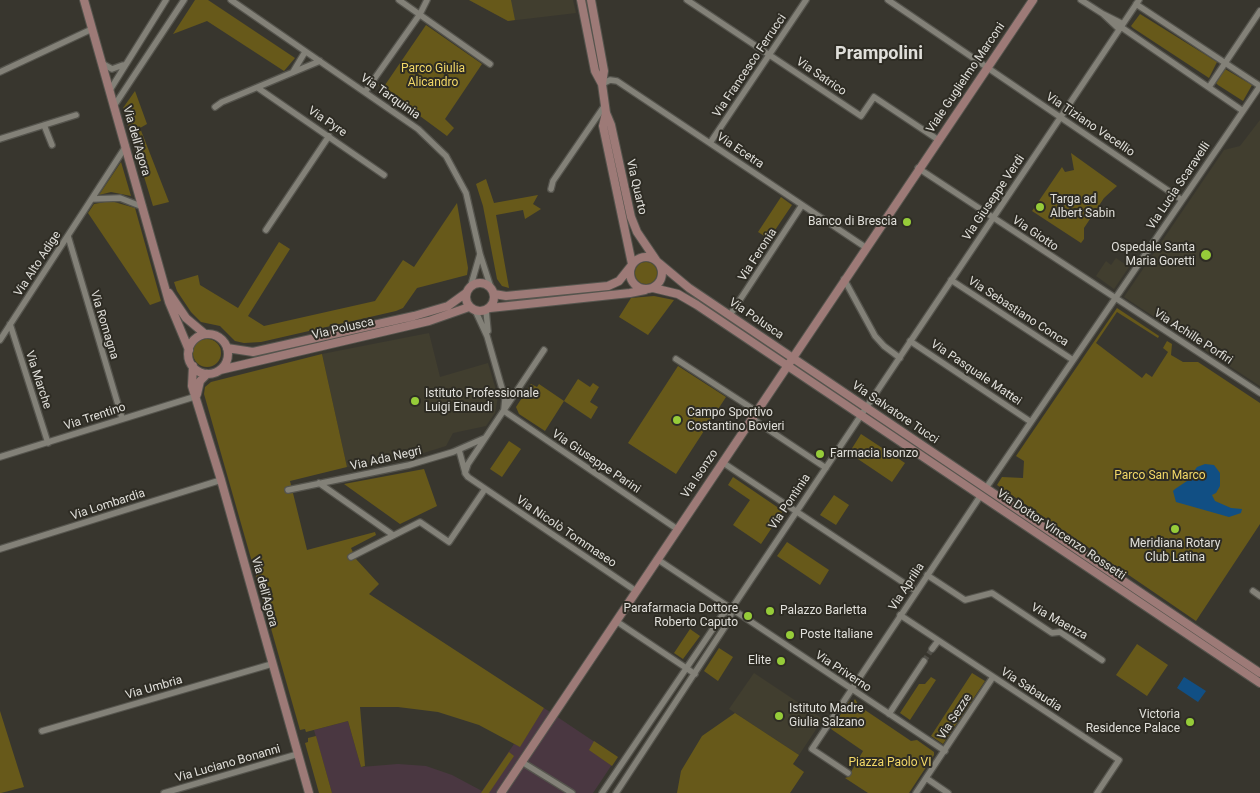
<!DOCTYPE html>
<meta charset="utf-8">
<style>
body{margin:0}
canvas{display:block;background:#38362e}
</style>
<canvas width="1260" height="793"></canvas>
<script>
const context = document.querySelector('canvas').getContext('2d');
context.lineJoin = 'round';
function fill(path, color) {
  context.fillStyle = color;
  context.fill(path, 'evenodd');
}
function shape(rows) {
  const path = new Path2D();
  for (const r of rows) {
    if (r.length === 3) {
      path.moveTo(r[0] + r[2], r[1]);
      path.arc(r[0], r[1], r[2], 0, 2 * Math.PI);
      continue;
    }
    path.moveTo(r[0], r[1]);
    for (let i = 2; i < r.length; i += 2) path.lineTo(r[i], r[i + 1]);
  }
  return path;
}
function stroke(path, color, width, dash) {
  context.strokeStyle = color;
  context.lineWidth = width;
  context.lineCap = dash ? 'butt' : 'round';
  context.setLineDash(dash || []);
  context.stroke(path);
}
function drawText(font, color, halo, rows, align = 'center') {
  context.font = font + ' Roboto,sans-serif';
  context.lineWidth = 4;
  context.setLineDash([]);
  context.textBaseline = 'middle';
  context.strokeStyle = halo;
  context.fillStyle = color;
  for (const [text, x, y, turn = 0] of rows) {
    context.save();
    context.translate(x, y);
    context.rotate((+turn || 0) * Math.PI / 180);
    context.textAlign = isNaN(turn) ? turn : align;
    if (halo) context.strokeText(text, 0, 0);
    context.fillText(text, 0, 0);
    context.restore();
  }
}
const commercial = shape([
 [544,708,617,757,593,793,332,793,314,730,348,721,361,767,398,764,426,766,452,775,482,791,514,744,520,746]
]);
const built = shape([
 [469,0,573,0,576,13,508,21],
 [1260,120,1260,386,1124,297,1224,150,1240,146],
 [1116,258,1129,267,1114,289,1096,276,1106,261,1111,265],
 [429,333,440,377,488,363,498,397,495,413,486,426,453,433,446,446,420,454,347,467,322,354],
 [754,673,823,719,799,755,729,709]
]);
const green = shape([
 [195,0,208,0,295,58,284,71,207,21,173,34],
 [469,0,511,0,515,20,508,21],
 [1140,14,1217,62,1209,78,1133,28,1131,26],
 [426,25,482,64,445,119,454,128,447,136,378,85,385,85],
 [1225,69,1252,85,1243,101,1218,85,1216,83],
 [135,91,147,124,140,128,169,202,153,206,123,108],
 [1071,153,1117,186,1104,198,1084,228,1084,239,1081,243,1032,211,1062,167,1065,172,1074,170],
 [121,162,131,196,111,192,99,195],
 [486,179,494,203,538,195,533,204,541,209,525,219,523,210,496,215,509,288,502,286,497,279,483,206,476,184],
 [781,197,792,205,769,239,758,232],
 [111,201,135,208,161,301,150,305,88,213,94,204],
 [457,203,468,268,467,275,417,288,403,308,396,311,261,342,244,343,235,341,220,326,201,322,191,312,177,291,174,282,198,275,200,285,238,308,279,242,290,249,248,316,264,326,375,301,403,260,414,267],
 [646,273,11],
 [654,296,674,300,648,335,619,317,631,298],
 [1117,308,1159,336,1158,338,1117,312,1096,343,1142,378,1146,373,1152,377,1168,352,1163,348,1167,341,1172,344,1171,355,1183,362,1198,362,1260,403,1260,524,1196,621,997,485,1002,477,1023,478,1024,461,1016,456],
 [207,353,14],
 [322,354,347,467,290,481,307,550,375,532,376,535,351,548,356,559,379,584,369,594,544,708,520,747,479,725,438,712,398,707,360,707,365,766,361,767,348,721,306,732,305,729,300,730,204,394,205,387,211,382],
 [678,366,726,397,676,474,628,443],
 [578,379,590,387,593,383,599,387,590,402,598,407,591,419,564,401,545,431,519,414,516,407,531,384,537,387,539,384,564,401],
 [861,434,905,463,892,482,849,453],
 [509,441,521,449,502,477,490,469],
 [424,469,437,506,400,524,344,484],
 [733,477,783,511,761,544,733,525,750,500,728,485],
 [834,495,849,505,836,525,820,515],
 [787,542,829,570,820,585,777,556],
 [690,629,700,636,683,659,674,653],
 [1137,644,1168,665,1147,696,1116,675],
 [719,648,733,657,718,681,704,671],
 [972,673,985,681,943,744,931,736],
 [931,677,936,680,910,720,900,713,919,684,925,684],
 [855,699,859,706,911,741,917,740,934,752,934,755,909,793,868,793,845,778,848,777,863,751,831,729,850,700,853,702],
 [0,711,24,787,1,793,0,793],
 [735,713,799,755,793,764,804,772,790,793,677,793,681,771,702,736],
 [316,736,332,793,319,793,305,743,308,742,308,738],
 [594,741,618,757,612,766,589,750],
 [509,752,514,756,489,793,481,793]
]);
const water = shape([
 [1205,464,1214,465,1220,473,1220,486,1216,493,1212,495,1215,501,1231,508,1242,509,1241,513,1229,517,1176,502,1173,491,1175,489,1187,481,1197,467],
 [1184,677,1206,691,1198,702,1177,688]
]);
const streetTunnel = shape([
 [924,661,932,649]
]);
const street = shape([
 [231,0,418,129,446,156,466,193,480,254,491,288],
 [399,0,490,64],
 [687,0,861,116,874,97,937,139],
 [888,0,1182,200],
 [1081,0,1103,14],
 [1121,27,1243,111],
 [1119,29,1103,14,1123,24],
 [103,64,112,69,123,65],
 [0,72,92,29],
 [293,72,305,52],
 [602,84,610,80,617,81,865,247],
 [1209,87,1260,11],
 [258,88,384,175],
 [110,90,166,0],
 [365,92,420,14,427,0],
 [114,106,184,0],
 [215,107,222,102,320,61],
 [44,125,52,145],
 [0,139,76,115],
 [710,143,806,0],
 [918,168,1260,393],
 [551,189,553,181,605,105],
 [92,199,120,198,143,207],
 [266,230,329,136],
 [68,236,122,418],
 [844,279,875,336,884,346,900,358],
 [951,280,1073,360],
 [471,285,480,254],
 [475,310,487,336,505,399,504,409],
 [486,310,488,331],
 [730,315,802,205],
 [10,324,48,443],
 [0,340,126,146],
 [910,341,1031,422],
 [544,350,468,464,465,473,468,477,636,591],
 [676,359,756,411],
 [504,411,677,529],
 [751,418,826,468],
 [459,450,465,472],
 [0,457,197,396],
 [722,462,916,591],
 [319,483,393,535],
 [986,488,1260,86,1136,4],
 [288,490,409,465,453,452,485,438],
 [0,549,221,480],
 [351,557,420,522,449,542,485,489],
 [657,559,945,751],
 [927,575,965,600,992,593,1052,633,1060,632,1102,660],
 [1253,591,1260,596],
 [900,615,1119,760,1097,793],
 [616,621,695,674],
 [932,649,938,641],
 [889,714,924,661],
 [42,731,272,664],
 [522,762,572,793],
 [848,773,812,749,981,495],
 [926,778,948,793],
 [164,793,298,754],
 [602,793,723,614,732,608,1139,0],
 [616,793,730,619,732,608],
 [916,793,993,677]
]);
const secondary = shape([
 [84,0,169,302,189,350],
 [581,0,595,71,602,84],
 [591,0,604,71,602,84,606,113,611,125,631,217,637,232,656,260],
 [606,113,603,126,632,264],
 [646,273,16],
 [659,263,689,288,1260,673],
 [480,297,14],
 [653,288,678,294,697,305,1260,683],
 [169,293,186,318,205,334],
 [494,294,506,296,608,286,619,281,631,266],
 [490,308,630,293,645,290],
 [208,354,20],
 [227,348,253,352,414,316,448,306,466,293],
 [193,366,192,386,221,480,309,793],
 [220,370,429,321,469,307],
 [197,394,200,381,207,374],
 [501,793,1033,0]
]);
const markers = [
 [1040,207,5,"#96cc39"],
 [907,222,5,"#96cc39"],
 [1206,255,6,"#96cc39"],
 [415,401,5,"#96cc39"],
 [677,420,5,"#96cc39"],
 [820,454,5,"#96cc39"],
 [1175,529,5,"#96cc39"],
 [770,611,5,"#96cc39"],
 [748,616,5,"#96cc39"],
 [790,635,5,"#96cc39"],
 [781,661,5,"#96cc39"],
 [779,716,5,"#96cc39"],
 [1190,722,5,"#96cc39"]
];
const streetNames = [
 ["Via Francesco Ferrucci",750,66,-56],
 ["Via Satrico",821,77,34],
 ["Viale Guglielmo Marconi",966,78,-56],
 ["Via Tarquinia",390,97,35],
 ["Via Pyre",327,122,34],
 ["Via Tiziano Vecellio",1090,125,34],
 ["Via dell'Agora",136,141,74],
 ["Via Ecetra",740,151,34],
 ["Via Lucia Scaravelli",1179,186,-56],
 ["Via Quarto",636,187,77],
 ["Via Giuseppe Verdi",994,198,-56],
 ["Via Giotto",1035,234,34],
 ["Via Feronia",758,255,-57],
 ["Via Alto Adige",38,264,-57],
 ["Via Sebastiano Conca",1018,312,33],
 ["Via Polusca",756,319,34],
 ["Via Romagna",104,325,73],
 ["Via Polusca",343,329,-13],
 ["Via Achille Porfiri",1193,337,33],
 ["Via Pasquale Mattei",976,373,34],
 ["Via Marche",38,380,72],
 ["Via Salvatore Tucci",895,413,34],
 ["Via Trentino",95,417,-18],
 ["Via Ada Negri",386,459,-13],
 ["Via Giuseppe Parini",596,462,34],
 ["Via Isonzo",700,474,-56],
 ["Via Pontinia",790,502,-56],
 ["Via Lombardia",108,505,-18],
 ["Via Nicolò Tommaseo",566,532,34],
 ["Via Dottor Vincenzo Rossetti",1061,535,34],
 ["Via Aprilia",907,587,-57],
 ["Via dell'Agora",264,592,75],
 ["Via Maenza",1059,622,29],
 ["Via Priverno",843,672,33],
 ["Via Umbria",154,688,-16],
 ["Via Sabaudia",1031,690,33],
 ["Via Sezze",955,717,-57],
 ["Via Luciano Bonanni",228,764,-16]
];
const parkNames = [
 ["Parco Giulia",433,69],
 ["Alicandro",433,83],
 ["Parco San Marco",1160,476],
 ["Piazza Paolo VI",890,763]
];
const poiNames = [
 ["Targa ad",1050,200],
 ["Albert Sabin",1050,214],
 ["Banco di Brescia",897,222,"right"],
 ["Ospedale Santa",1195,248,"right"],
 ["Maria Goretti",1195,262,"right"],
 ["Istituto Professionale",425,394],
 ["Luigi Einaudi",425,408],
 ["Campo Sportivo",687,413],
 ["Costantino Bovieri",687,427],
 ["Farmacia Isonzo",830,454],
 ["Meridiana Rotary",1175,544,"center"],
 ["Club Latina",1175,558,"center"],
 ["Parafarmacia Dottore",738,609,"right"],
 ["Roberto Caputo",738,623,"right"],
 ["Palazzo Barletta",780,611],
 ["Poste Italiane",800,635],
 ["Elite",771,661,"right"],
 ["Istituto Madre",789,709],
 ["Giulia Salzano",789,723],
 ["Victoria",1180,715,"right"],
 ["Residence Palace",1180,729,"right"]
];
const districtNames = [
 ["Prampolini",879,54]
];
fill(commercial, '#4a3741');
fill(built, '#413e2f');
fill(green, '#67591a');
fill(water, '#114f84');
stroke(streetTunnel, '#514f48', 5.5, [5.5, 3]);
stroke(street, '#55544d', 8);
stroke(secondary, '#55544d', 10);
stroke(street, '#838178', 5.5);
stroke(secondary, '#9d7a77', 8);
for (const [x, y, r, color] of markers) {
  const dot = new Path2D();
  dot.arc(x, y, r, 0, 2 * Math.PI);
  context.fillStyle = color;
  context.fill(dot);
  stroke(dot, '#2e2c24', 2);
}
drawText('12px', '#e0dfda', '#2e2c24', streetNames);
drawText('12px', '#f3d867', '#2e2c24', parkNames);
drawText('12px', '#e0dfda', '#2e2c24', poiNames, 'left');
drawText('bold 18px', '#e0dfda', '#2e2c24', districtNames);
</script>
